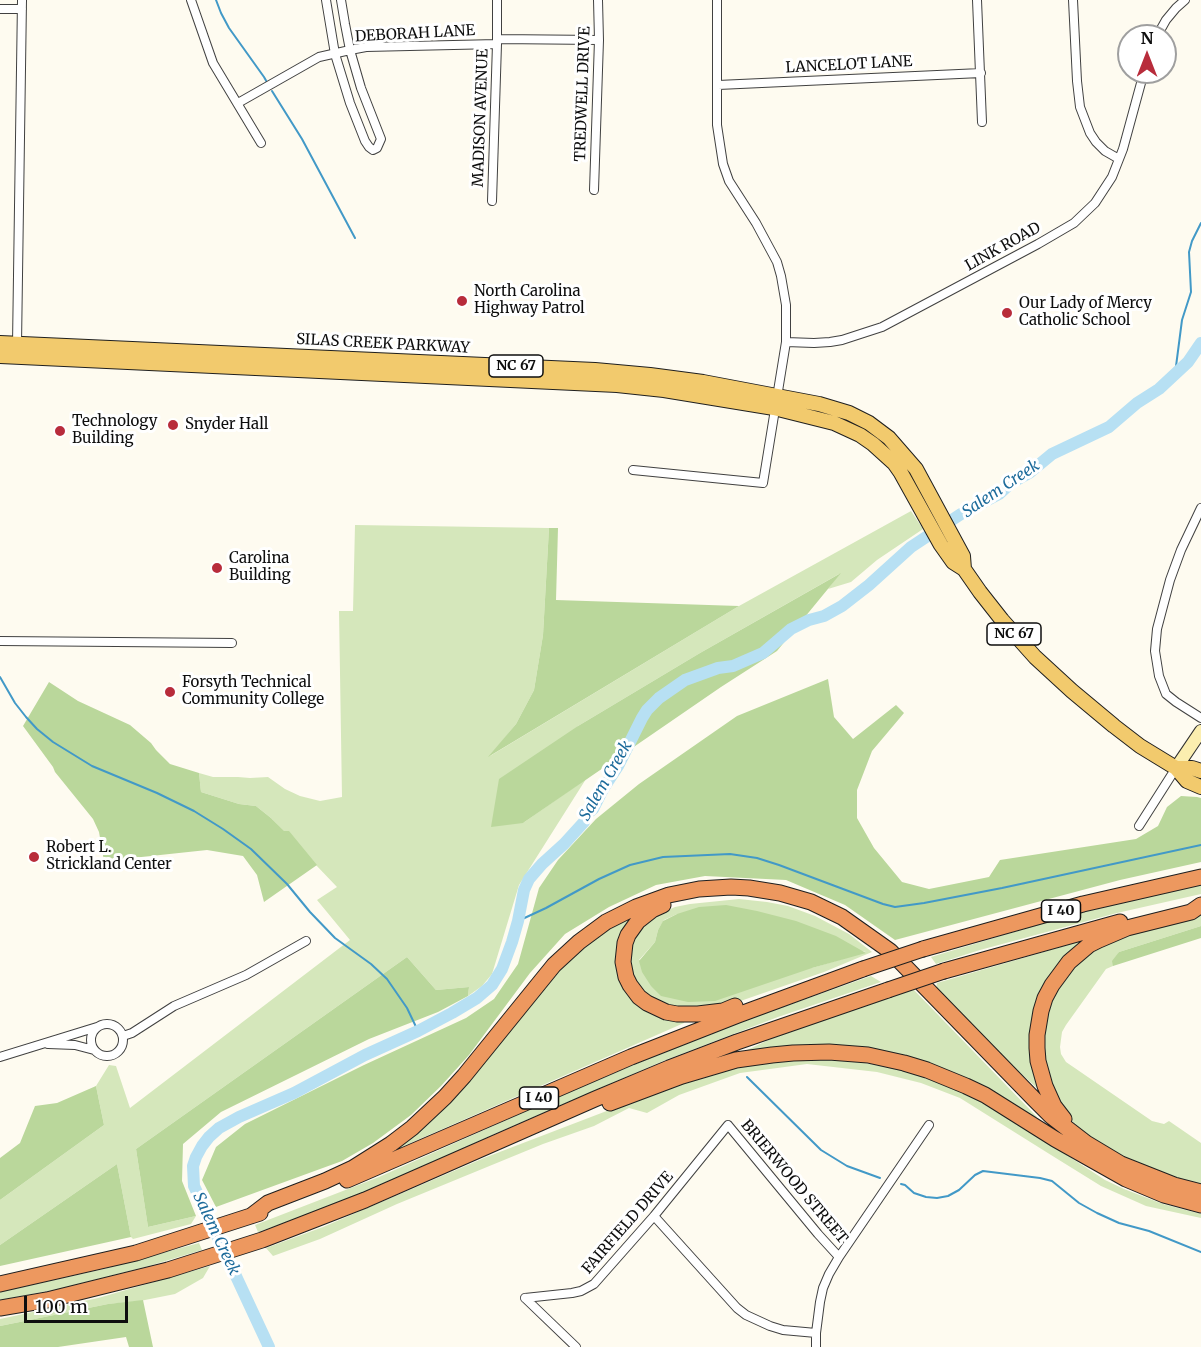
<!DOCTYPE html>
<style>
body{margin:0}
#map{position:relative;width:1201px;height:1347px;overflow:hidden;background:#fefbf0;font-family:Merriweather,serif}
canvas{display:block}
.north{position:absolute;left:1117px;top:24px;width:60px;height:60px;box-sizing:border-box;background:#fff;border:2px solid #9f9f9f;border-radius:50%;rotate:0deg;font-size:16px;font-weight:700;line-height:24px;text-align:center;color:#0e0e0e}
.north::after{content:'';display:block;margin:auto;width:21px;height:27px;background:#b82c3b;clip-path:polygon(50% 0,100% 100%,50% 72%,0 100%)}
.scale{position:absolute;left:24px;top:1296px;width:104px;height:27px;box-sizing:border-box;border:3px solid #0e0e0e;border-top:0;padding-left:8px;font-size:18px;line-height:21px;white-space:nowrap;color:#0e0e0e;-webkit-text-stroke:4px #fff;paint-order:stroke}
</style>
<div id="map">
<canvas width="1201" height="1347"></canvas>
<div class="north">N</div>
<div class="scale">100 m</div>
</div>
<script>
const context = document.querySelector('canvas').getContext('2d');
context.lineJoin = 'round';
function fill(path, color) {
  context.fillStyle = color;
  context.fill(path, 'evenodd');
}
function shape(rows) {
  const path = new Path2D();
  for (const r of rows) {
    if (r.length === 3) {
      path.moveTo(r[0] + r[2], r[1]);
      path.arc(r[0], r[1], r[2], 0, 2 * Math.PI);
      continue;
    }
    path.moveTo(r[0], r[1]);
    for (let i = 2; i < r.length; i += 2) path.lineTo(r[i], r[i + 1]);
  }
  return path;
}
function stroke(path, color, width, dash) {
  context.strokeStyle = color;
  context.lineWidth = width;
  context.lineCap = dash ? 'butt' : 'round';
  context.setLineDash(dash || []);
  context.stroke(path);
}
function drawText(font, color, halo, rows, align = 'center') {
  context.font = font + ' Merriweather,serif';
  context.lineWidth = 6;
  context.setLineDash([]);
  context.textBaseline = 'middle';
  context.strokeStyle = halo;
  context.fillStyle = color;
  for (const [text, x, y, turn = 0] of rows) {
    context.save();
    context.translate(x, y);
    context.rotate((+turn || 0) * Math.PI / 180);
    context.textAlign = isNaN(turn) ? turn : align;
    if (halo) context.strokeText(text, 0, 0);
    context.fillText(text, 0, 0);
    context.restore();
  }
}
const green = shape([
 [911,511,923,529,877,560,851,582,828,589,839,574,700,653,578,726,523,823,586,779,519,885,492,974,482,986,468,996,469,987,436,990,407,957,136,1149,148,1227,196,1216,191,1224,133,1239,131,1237,117,1164,0,1245,0,1200,104,1125,96,1086,109,1065,116,1066,130,1108,350,940,317,900,337,887,271,818,256,806,239,804,201,792,199,773,213,777,238,777,250,778,268,777,285,789,300,796,320,801,342,797,339,611,353,611,355,525,549,528,543,635,534,690,516,724,490,756,739,606],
 [1201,885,1201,894,1117,913,980,950,936,964,931,957,1057,919,1135,899],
 [739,899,767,902,788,906,815,916,849,934,872,952,824,972,726,1006,665,1008,636,987,627,954,637,929,657,915,675,907,690,904],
 [677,914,866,952,812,968,639,960,655,942,658,930,664,920],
 [633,915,624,981,685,1021,684,1023,397,1149,396,1146,537,990,594,935],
 [1201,915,1201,926,1119,952,1113,966,1106,969,1066,1025,1062,1032,1060,1047,1061,1054,1066,1062,1152,1121,1164,1124,1169,1121,1201,1143,1201,1187,1181,1181,1108,1150,1077,1127,1059,1105,1043,1058,1045,1015,1062,979,1087,953,1141,928],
 [1085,940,1044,994,1041,1087,1038,1089,993,1048,936,989,937,983],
 [871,976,881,982,778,1017,663,1061,492,1135,390,1182,307,1215,258,1232,255,1225,379,1177,551,1100,638,1063,738,1023],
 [914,990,1037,1117,1035,1119,932,1066,749,1053,747,1050,775,1037,892,996],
 [833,1059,854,1061,903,1070,953,1087,979,1101,1036,1135,1105,1180,1124,1189,1163,1204,1201,1214,1201,1218,1146,1206,1101,1186,1051,1155,960,1098,921,1083,877,1072,807,1064,740,1073,679,1095,647,1113,629,1108,594,1126,543,1144,397,1204,320,1239,273,1256,266,1248,323,1227,484,1158,664,1089,732,1067,772,1060],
 [199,1243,202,1250,149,1266,58,1289,0,1300,0,1292,104,1269],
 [210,1266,203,1278,175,1294,140,1301,108,1304,0,1326,0,1319,98,1298]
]);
const forest = shape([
 [549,528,558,528,556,600,739,606,488,757,516,724,534,690,543,635],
 [841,573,777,651,721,687,523,823,491,827,499,779,578,726,700,653],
 [828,679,834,717,853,739,896,705,904,713,872,751,857,790,857,818,874,848,902,882,929,889,989,877,1000,860,1136,839,1158,826,1167,807,1181,796,1197,797,1201,798,1201,862,1120,880,895,940,845,905,786,880,705,876,656,885,609,907,565,934,530,973,469,1055,441,1086,411,1115,373,1143,342,1161,216,1207,202,1180,216,1147,245,1124,364,1065,466,1018,494,999,518,964,539,888,558,860,596,819,639,784,737,716],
 [49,682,78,701,130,725,151,743,156,750,170,764,199,773,201,792,239,804,256,806,271,818,284,831,289,831,317,865,264,902,257,875,243,856,207,850,104,861,99,832,93,819,55,772,53,767,23,726],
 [726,905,757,911,796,921,836,936,866,953,812,968,715,1001,688,1002,661,996,651,986,642,972,639,961,655,942,658,930,663,921,677,914,699,907],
 [1201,926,1201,938,1113,966,1112,961,1119,952],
 [407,957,436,990,469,987,468,996,438,1012,369,1039,221,1112,183,1144,182,1181,196,1216,148,1227,136,1149],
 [96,1086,104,1125,0,1200,0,1158,20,1143,35,1106,57,1103],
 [117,1164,131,1237,0,1266,0,1245],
 [143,1300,153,1347,129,1347,126,1337,58,1347,0,1347,0,1326,108,1304]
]);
const stream = shape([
 [216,0,221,13,229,28,264,77,268,84],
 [272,91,302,139,355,238],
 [1175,374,1182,320,1191,292,1189,252,1192,241,1201,223],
 [0,677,15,703,26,717,37,729,53,742,92,766,157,793,194,811,223,829,251,849,287,884,310,912,335,938,371,964,387,979,407,1008,418,1031],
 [518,921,546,908,599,879,630,865,663,857,730,854,757,858,779,865,883,904,895,907,924,903,1002,888,1201,845],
 [747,1077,821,1150,847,1166,880,1178],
 [901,1184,905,1185,914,1193,926,1197,937,1198,948,1196,959,1190,975,1175,983,1171,1040,1178,1052,1181,1079,1203,1097,1213,1119,1223,1149,1231,1201,1252]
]);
const river = shape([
 [269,1347,194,1186,193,1166,196,1157,202,1146,209,1137,219,1128,239,1117,294,1093,365,1055,418,1031,452,1013,477,998,492,985,502,969,512,942,518,921,524,890,529,879,542,864,564,844,584,822,587,814,593,809,603,789,618,766,642,718,647,710,659,698,685,680,718,668,733,666,763,653,791,629,809,620,824,616,842,606,869,585,911,547,961,514,999,494,1011,483,1029,473,1052,454,1109,427,1137,403,1159,389,1188,362,1201,343]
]);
const street = shape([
 [191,0,213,63,261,143],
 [326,0,335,54,350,103,365,141,369,147,373,150,377,148,381,139,361,88,350,50,345,24,341,0],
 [977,0,982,122],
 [1073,0,1077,81,1080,107,1090,133,1096,142,1105,151,1119,159],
 [0,9,22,9],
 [1157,36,1166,20,1176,8,1185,0],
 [497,39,599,40],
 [718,85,981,73],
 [238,103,319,57,350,50,366,47,497,44],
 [594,190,599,40,598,0],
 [492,201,497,44,497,0],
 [786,342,814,343,830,342,842,340,882,327,1038,244,1074,223,1095,203,1112,177,1123,149,1144,72],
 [17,344,22,0],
 [633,470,763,483,786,342,786,305,781,276,777,262,756,223,729,181,723,164,717,125,717,0],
 [1201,508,1181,550,1170,580,1157,629,1155,651,1159,676,1166,694,1176,702,1201,718],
 [0,641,232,643],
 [1139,826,1176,768],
 [107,1040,16],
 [123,1036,132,1033,174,1006,246,975,306,941],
 [48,1044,75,1045,94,1050],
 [0,1057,97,1027],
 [654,1216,737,1308,746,1315,770,1326,783,1330,816,1333],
 [525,1298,572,1293,581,1291,594,1284,654,1216,728,1125,818,1234,839,1257],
 [525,1298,576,1347],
 [816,1347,816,1333,820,1302,823,1288,829,1274,839,1257,929,1125]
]);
const secondary = shape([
 [1176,768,1201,731]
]);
const primary = shape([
 [0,343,595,370,650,375,703,382,819,404,849,413,869,423,889,438,916,469,963,556,964,569],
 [0,356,617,385,664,390,774,408,834,423,860,435,873,444,894,463,901,473,941,545,953,562,964,569,980,592,1002,620,1035,657,1072,691,1114,726,1140,746,1176,768,1187,781,1201,787],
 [1176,768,1192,768,1201,771]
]);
const highway = shape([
 [663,905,652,910,638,921,628,935,625,943,623,962,626,977,630,985,639,997,647,1003,666,1012,677,1014,698,1014,723,1011,735,1006],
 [923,949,1083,904,1201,877],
 [944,971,1120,922],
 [610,1103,682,1076,736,1060,772,1055,793,1053,829,1052,868,1055,904,1063,927,1070,966,1086,985,1095,1055,1139,1126,1179,1164,1195,1201,1205],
 [1064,1119,1054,1106,1045,1086,1038,1061,1037,1048,1037,1035,1041,1011,1045,998,1052,985,1069,962,1089,945,1099,940,1127,928,1191,912,1201,905],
 [1105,1165,1126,1179],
 [347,1180,631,1057,738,1015,863,969],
 [251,1216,268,1203,325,1181,353,1168,391,1144,412,1128,445,1097,464,1076,554,965,579,942,606,922,636,907,669,895,699,889,731,887,749,888,780,893,811,902,842,917,890,951,1035,1100,1051,1116,1086,1143,1121,1164,1174,1185,1201,1192],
 [0,1284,136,1253,260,1213],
 [0,1308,47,1300,168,1270,262,1240,365,1200,595,1099,669,1068,737,1042,888,990]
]);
const highwayBridge = shape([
 [863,969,923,949],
 [888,990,944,971]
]);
const markers = [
 [462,301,6,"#b82c3b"],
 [1007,313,6,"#b82c3b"],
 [173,425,6,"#b82c3b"],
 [60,431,6,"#b82c3b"],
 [217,568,6,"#b82c3b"],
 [170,692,6,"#b82c3b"],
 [34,857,6,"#b82c3b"]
];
const shields = [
 [516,366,54],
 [1014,634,54],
 [1061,911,39],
 [539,1098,39]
];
const shieldNames = [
 ["NC 67",516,366],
 ["NC 67",1014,634],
 ["I 40",1061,911],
 ["I 40",539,1098]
];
const streetNames = [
 ["DEBORAH LANE",415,34,-3],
 ["LANCELOT LANE",849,65,-3],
 ["TREDWELL DRIVE",583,94,-88],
 ["MADISON AVENUE",481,118,-88],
 ["LINK ROAD",1003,247,-29],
 ["SILAS CREEK PARKWAY",383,344,3],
 ["BRIERWOOD STREET",794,1182,50],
 ["FAIRFIELD DRIVE",628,1223,-49]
];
const poiNames = [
 ["North Carolina",474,292],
 ["Highway Patrol",474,309],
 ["Our Lady of Mercy",1019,304],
 ["Catholic School",1019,321],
 ["Technology",72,422],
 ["Building",72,439],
 ["Snyder Hall",185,425],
 ["Carolina",229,559],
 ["Building",229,576],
 ["Forsyth Technical",182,683],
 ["Community College",182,700],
 ["Robert L.",46,848],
 ["Strickland Center",46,865]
];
const waterNames = [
 ["Salem Creek",1001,489,-34],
 ["Salem Creek",606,781,-60],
 ["Salem Creek",216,1234,65]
];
fill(green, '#d5e7bb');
fill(forest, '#bad79b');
stroke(stream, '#4299c7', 2);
stroke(river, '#b7e0f3', 12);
stroke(street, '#414141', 10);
stroke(secondary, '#303030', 14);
stroke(primary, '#1f1f1f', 16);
stroke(highway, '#1f1f1f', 17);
stroke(street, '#fff', 8);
stroke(secondary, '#fbeeaf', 12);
stroke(primary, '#f2ca6d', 14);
stroke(highway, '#ed985f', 15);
stroke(highwayBridge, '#1f1f1f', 17, []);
stroke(highwayBridge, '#ed985f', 15);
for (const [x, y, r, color] of markers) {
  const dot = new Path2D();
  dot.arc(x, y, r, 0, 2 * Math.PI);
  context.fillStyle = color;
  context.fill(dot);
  stroke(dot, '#fff', 2);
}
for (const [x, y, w] of shields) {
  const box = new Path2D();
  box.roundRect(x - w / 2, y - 11, w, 22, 4.5);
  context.fillStyle = '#fff';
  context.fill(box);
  stroke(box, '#0e0e0e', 1.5);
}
drawText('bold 14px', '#0e0e0e', null, shieldNames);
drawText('15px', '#0e0e0e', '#fff', streetNames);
drawText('15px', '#0e0e0e', '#fff', poiNames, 'left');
drawText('italic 16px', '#1d6b9b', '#fff', waterNames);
</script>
